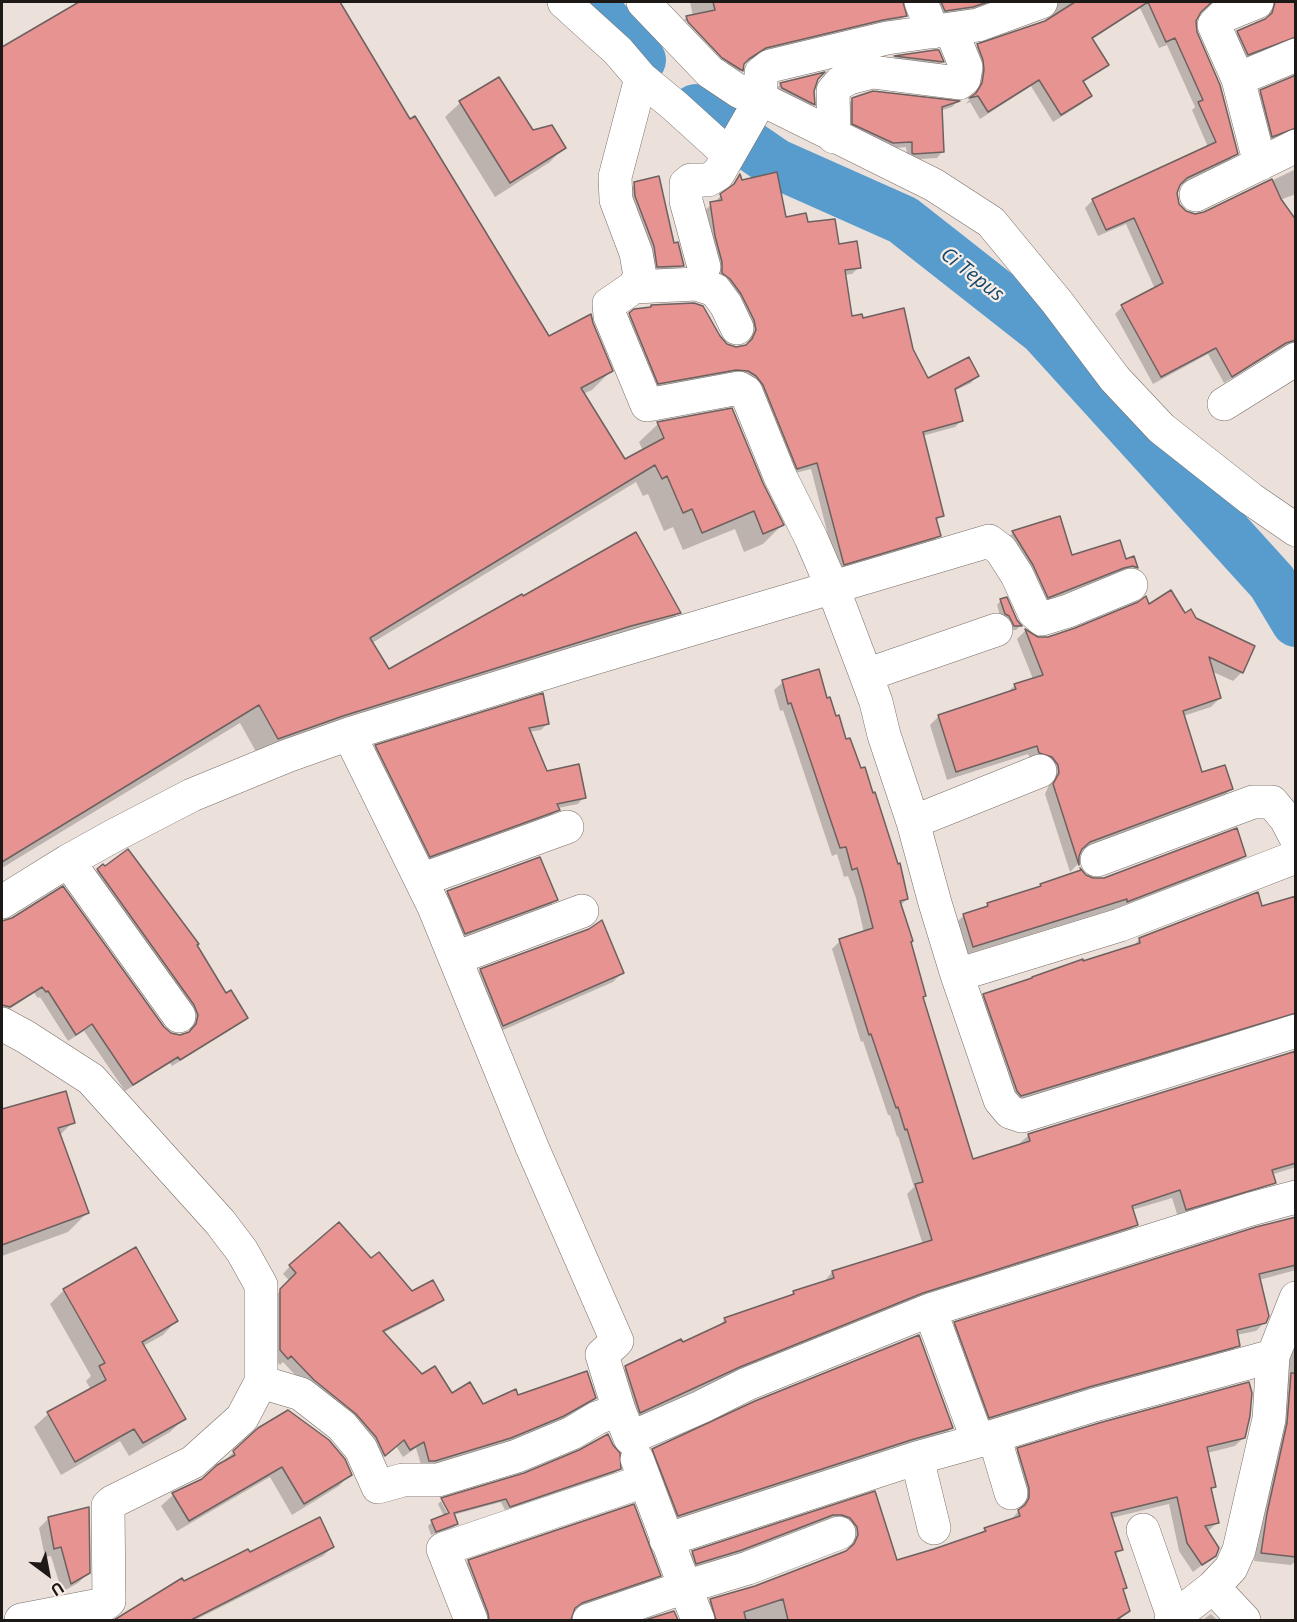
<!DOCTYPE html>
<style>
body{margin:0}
#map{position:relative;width:1297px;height:1622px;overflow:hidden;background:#ece0da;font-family:"Open Sans",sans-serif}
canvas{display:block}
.frame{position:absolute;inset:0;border:3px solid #1c1916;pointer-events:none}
.north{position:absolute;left:18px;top:1544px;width:60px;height:60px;-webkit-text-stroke:4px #f9eee7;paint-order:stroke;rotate:148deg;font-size:16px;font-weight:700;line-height:24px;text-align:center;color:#1c1916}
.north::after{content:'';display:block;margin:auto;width:21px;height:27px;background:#1c1916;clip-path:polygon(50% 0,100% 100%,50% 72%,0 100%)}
</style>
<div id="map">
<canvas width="1297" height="1622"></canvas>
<div class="frame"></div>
<div class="north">U</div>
</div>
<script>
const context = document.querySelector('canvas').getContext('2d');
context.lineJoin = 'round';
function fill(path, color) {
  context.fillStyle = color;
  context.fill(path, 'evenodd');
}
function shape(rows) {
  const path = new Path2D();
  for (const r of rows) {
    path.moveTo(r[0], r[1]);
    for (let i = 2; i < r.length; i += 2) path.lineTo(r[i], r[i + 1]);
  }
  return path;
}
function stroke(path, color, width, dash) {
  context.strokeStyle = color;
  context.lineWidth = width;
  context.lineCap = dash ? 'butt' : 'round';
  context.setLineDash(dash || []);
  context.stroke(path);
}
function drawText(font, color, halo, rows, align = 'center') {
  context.font = font + ' "Open Sans",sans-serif';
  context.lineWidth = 4.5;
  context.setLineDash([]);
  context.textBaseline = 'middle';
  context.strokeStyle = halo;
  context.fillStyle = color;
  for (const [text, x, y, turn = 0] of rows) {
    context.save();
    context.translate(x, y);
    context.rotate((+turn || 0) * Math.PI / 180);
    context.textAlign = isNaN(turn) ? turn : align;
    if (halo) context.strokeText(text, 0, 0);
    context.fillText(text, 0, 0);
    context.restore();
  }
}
const shadow = shape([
 [82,2,339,2,409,121,549,338,611,371,592,390,583,394,624,461,643,451,639,442,658,424,761,484,782,525,763,544,744,552,735,529,683,550,673,527,664,531,648,494,643,496,636,482,372,643,388,671,679,612,661,631,259,757,240,723,2,868,2,49],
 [690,2,902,2,905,16,897,23,874,27,757,55,743,64,741,70,734,78,679,25,687,17,693,16],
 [685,21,689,21,728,62,726,64],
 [930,2,998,2,965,14,937,18],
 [1050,2,1217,2,1207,6,1198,13,1194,21,1195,33,1236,153,1229,161,1180,185,1176,193,1178,203,1185,212,1195,215,1205,213,1296,169,1296,194,1280,200,1296,222,1296,343,1277,350,1224,383,1208,354,1153,384,1115,314,1122,307,1155,289,1126,224,1098,236,1085,208,1093,200,1208,147,1192,110,1195,107,1167,45,1159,48,1140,8,1091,40,1107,65,1099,72,1082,83,1090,95,1083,103,1053,122,1031,86,980,119,970,102,966,104,975,92,978,79,970,53,978,45,1050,20,1053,13],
 [1266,2,1296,2,1296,45,1240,61,1230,39,1238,32,1266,20,1269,14],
 [938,51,942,62,938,66,892,60,895,57],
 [820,75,813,90,813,104,806,111,773,91,781,84],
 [1296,77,1296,136,1265,143,1254,99,1261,91],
 [498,79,532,131,564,147,550,162,495,197,445,117,460,103],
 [873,93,956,103,952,107,940,111,942,152,937,158,908,160,906,147,886,149,847,129,847,105,853,99],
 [739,177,741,181,784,218,806,224,837,246,859,267,852,274,844,275,850,318,861,319,912,350,928,380,977,376,971,383,954,391,962,420,955,427,922,436,942,515,935,522,939,535,933,542,837,570,811,469,791,474,757,392,652,390,623,321,630,314,651,306,719,337,726,345,736,348,746,346,750,338,716,280,704,211,729,189],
 [635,184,673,244,683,265,675,273,650,274,627,192],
 [1059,518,1072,557,1125,561,1133,558,1136,568,1130,574,1116,574,1041,603,1006,539,1013,533],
 [1001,600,1020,626,1016,630,1010,630,1001,619,997,605],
 [1148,606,1184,615,1242,672,1233,681,1211,671,1220,698,1211,707,1183,716,1202,774,1231,789,1222,798,1080,851,1077,856,1078,864,1070,872,1045,794,1050,783,1031,761,1028,754,947,780,930,725,939,716,1006,694,1015,685,1033,679,1017,639,1025,631,1037,639,1048,638],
 [783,682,826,700,845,741,907,899,900,906,922,997,972,1161,1021,1146,1020,1143,1029,1135,1296,1052,1296,1167,1242,1184,1255,1188,1248,1196,1178,1217,1172,1198,1132,1210,1136,1224,1128,1233,730,1375,632,1420,617,1375,626,1367,682,1344,717,1328,725,1319,788,1298,794,1292,824,1282,832,1272,923,1245,907,1194,914,1187,898,1136,897,1137,890,1115,888,1115,863,1041,861,1042,832,949,840,941,864,933,856,898,848,876,844,877,837,854,832,856,783,710,780,711,774,690],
 [548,723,541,730,529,732,546,773,584,797,578,804,558,808,551,816,423,862,370,753,376,747],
 [1244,856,1235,865,1118,911,1117,908,964,955,954,925,964,915,983,909,988,905,1038,889,1041,885,1076,874,1080,870,1085,876,1093,880],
 [103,866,195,945,226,995,246,1018,238,1025,172,1066,170,1063,125,1091,84,1031,68,1041,40,997,38,998,34,993,2,1014,3,922,170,1034,180,1036,189,1033,191,1023,90,877],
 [448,892,556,899,547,909,456,943,438,901],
 [589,930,622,973,613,982,494,1034,472,979,480,970],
 [1140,939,1296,1013,1233,1033,1227,1038,1012,1105,974,1005,984,995,1132,947],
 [65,1093,73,1122,59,1136,87,1213,68,1232,2,1256,2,1111],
 [1296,1218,1296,1270,1259,1280,1265,1322,1256,1331,1236,1335,1238,1345,1230,1353,981,1425,947,1332,955,1323],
 [136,1249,176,1321,163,1335,143,1346,184,1419,170,1432,129,1456,120,1441,61,1475,34,1427,48,1414,91,1390,86,1381,91,1376,50,1304,64,1290],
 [371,1261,412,1293,442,1299,434,1307,383,1333,422,1376,452,1395,482,1406,517,1396,594,1398,587,1406,555,1423,502,1445,422,1468,416,1448,403,1457,396,1446,377,1462,283,1362,280,1365,273,1358,273,1298,290,1281,283,1274,290,1266],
 [1296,1340,1296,1561,1291,1565,1254,1561,1284,1370],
 [952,1428,943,1436,670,1524,645,1458,653,1450],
 [1244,1437,1235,1446,1207,1453,1214,1487,1210,1491,1217,1523,1207,1532,1215,1555,1193,1572,1179,1551,1169,1504,1111,1518,1121,1549,1114,1556,1125,1588,1122,1591,1129,1611,1119,1620,707,1620,702,1609,711,1600,755,1587,847,1551,850,1545,732,1558,688,1571,684,1561,692,1553,874,1493,896,1562,980,1534,985,1529,1011,1520,1021,1508,1021,1497,1010,1458,1018,1450],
 [234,1452,350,1474,339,1486,292,1515,270,1477,177,1531,161,1506,173,1495,202,1480],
 [619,1468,615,1473,505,1510,501,1502,453,1515,457,1524,452,1528,431,1535,428,1526,432,1522,444,1516,438,1504,441,1501,451,1520,454,1519,442,1500,525,1475],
 [633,1506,659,1575,651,1583,572,1610,569,1616,570,1620,480,1620,460,1570,468,1562],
 [49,1518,88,1573,78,1583,62,1592,51,1556,45,1557,39,1528],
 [333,1547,323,1556,195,1620,126,1620,125,1619,184,1583,249,1554],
 [1211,1614,1217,1620,1203,1620]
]);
const river = shape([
 [589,2,641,60],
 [696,109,775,163,903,220,1043,330,1272,582,1296,622]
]);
const building = shape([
 [79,2,340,2,410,119,415,116,549,336,591,314,593,323,613,371,581,388,625,459,664,438,657,422,732,408,763,483,784,525,763,534,754,511,702,533,692,509,683,513,667,476,662,479,655,465,370,638,389,669,522,594,523,596,636,532,681,613,631,626,343,716,278,739,259,705,2,862,2,47,79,2],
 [713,2,903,2,907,16,883,20,766,48,749,59,744,64,743,71,722,58,688,22,686,16,715,10,713,2],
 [941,2,988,2,973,7,945,11,941,2],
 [1075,2,1148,2,1092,38,1109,65,1083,81,1092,96,1061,115,1039,80,988,112,978,96,969,98,976,93,982,83,984,70,983,60,977,44,1045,21,1075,2],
 [1148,2,1212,2,1201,12,1196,21,1197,32,1220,85,1238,154,1187,178,1180,185,1177,193,1179,204,1186,211,1195,214,1204,212,1272,179,1281,199,1296,220,1296,340,1286,343,1232,377,1216,348,1161,377,1121,305,1163,283,1134,218,1106,230,1092,199,1216,142,1198,102,1203,100,1175,38,1166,42,1148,2],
 [1275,2,1296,2,1296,37,1248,55,1237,31,1265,19,1272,13,1275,2],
 [935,50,939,50,944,62,894,56,935,50],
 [825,72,818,79,814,91,815,105,782,88,780,83,825,72],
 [1296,75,1296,128,1272,137,1260,90,1296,75],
 [499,77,533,130,552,125,566,148,510,183,459,101,499,77],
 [873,91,960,101,942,107,944,152,914,154,912,153,912,142,893,143,852,124,852,98,873,91],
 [777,172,786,217,806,213,808,222,835,219,839,244,857,241,861,268,845,270,852,316,862,314,863,318,904,308,913,349,928,378,969,357,979,376,955,389,963,421,923,432,944,516,936,518,941,536,844,565,817,463,797,469,763,385,756,376,748,371,736,370,658,384,629,313,634,309,651,307,651,305,694,303,703,306,720,336,727,344,736,347,746,345,752,339,756,330,754,320,741,294,730,279,722,273,722,262,715,236,710,202,722,200,720,194,734,184,740,174,742,180,777,172],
 [659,176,674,243,678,242,684,266,657,267,654,246,635,196,634,182,659,176],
 [1060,516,1072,555,1120,540,1126,559,1134,556,1138,568,1133,566,1124,568,1048,598,1033,565,1012,531,1060,516],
 [1171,590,1185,613,1191,609,1196,618,1255,646,1243,673,1209,657,1221,698,1183,711,1202,772,1225,765,1233,789,1090,842,1082,849,1079,856,1079,865,1053,784,1059,773,1058,765,1052,757,1039,753,1037,746,956,772,938,715,1016,689,1014,684,1043,675,1025,629,1038,637,1048,637,1075,628,1138,602,1146,596,1149,604,1171,590],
 [1007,597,1017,620,1022,626,1014,626,1009,616,1005,614,1000,599,1007,597],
 [819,669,827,698,830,697,836,716,839,715,846,739,850,738,861,768,865,767,873,793,875,792,898,864,900,863,908,899,900,901,913,941,911,942,926,996,923,997,973,1159,1030,1141,1028,1134,1296,1051,1296,1163,1272,1170,1276,1183,1186,1210,1180,1190,1132,1206,1138,1225,923,1293,740,1367,640,1413,625,1366,681,1339,683,1342,726,1322,724,1318,794,1294,793,1291,834,1278,832,1271,932,1240,915,1184,923,1182,907,1129,905,1130,898,1107,896,1108,871,1034,869,1035,839,939,873,928,863,889,857,868,852,870,846,847,840,848,791,703,788,704,782,680,819,669],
 [543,693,549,724,529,728,547,771,579,764,586,798,557,804,560,810,430,857,375,745,543,693],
 [1237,828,1246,856,1127,902,1127,899,973,947,963,914,988,906,987,903,1041,886,1040,884,1081,870,1080,868,1086,875,1093,878,1104,878,1237,828],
 [128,849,199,944,197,945,226,993,231,990,248,1018,180,1060,178,1057,133,1085,92,1024,76,1035,48,991,46,992,42,987,10,1007,2,1005,2,921,12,918,63,886,164,1027,171,1033,180,1035,189,1032,196,1024,198,1015,194,1005,97,869,103,864,105,866,128,849],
 [540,857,558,900,465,934,447,891,540,857],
 [1258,892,1262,906,1296,896,1296,1013,1021,1096,1017,1091,983,994,1032,978,1032,977,1083,959,1083,961,1140,943,1139,938,1258,892],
 [602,920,624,973,503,1026,480,969,589,929,602,920],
 [66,1091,75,1123,58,1128,89,1213,2,1245,2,1109,66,1091],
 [1296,1217,1296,1265,1259,1274,1269,1316,1266,1323,1237,1330,1240,1346,1089,1387,989,1418,954,1322,1256,1227,1296,1217],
 [339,1222,371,1258,379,1252,412,1291,433,1280,444,1300,383,1331,422,1374,435,1366,452,1393,470,1382,483,1404,516,1389,518,1395,587,1371,596,1398,564,1416,511,1438,435,1461,429,1461,424,1442,410,1450,404,1440,385,1456,376,1437,356,1414,314,1380,291,1356,288,1359,280,1350,280,1289,296,1273,289,1265,339,1222],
 [136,1247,178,1321,142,1342,186,1419,143,1443,134,1429,75,1462,47,1412,106,1380,99,1366,105,1363,63,1289,136,1247],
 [919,1335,953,1428,911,1440,678,1516,652,1449,755,1401,919,1335],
 [1291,1373,1296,1373,1296,1557,1261,1553,1267,1513,1287,1423,1291,1373],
 [1249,1382,1252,1393,1250,1416,1245,1438,1207,1447,1216,1487,1211,1488,1219,1523,1205,1526,1219,1548,1216,1556,1202,1565,1187,1543,1177,1497,1111,1513,1123,1550,1115,1552,1127,1588,1123,1589,1130,1611,1116,1620,788,1620,783,1599,744,1612,746,1620,716,1620,710,1599,755,1586,846,1551,854,1544,858,1535,857,1527,850,1518,842,1515,833,1515,742,1550,696,1564,692,1551,875,1491,897,1560,934,1549,986,1531,984,1528,1020,1516,1018,1510,1025,1505,1029,1498,1029,1488,1017,1448,1099,1423,1249,1382],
 [288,1410,329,1440,345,1459,352,1475,304,1504,282,1467,189,1521,172,1493,202,1479,217,1465,235,1455,233,1451,258,1428,288,1410],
 [608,1434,613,1445,620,1453,621,1469,510,1507,506,1499,454,1513,458,1524,436,1532,431,1520,449,1513,441,1498,524,1473,579,1450,608,1434],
 [634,1504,661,1576,582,1603,575,1608,571,1620,489,1620,488,1613,468,1560,634,1504],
 [89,1507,90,1573,71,1584,61,1547,54,1549,48,1517,89,1507],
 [320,1517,334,1547,191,1620,114,1620,182,1578,184,1581,248,1549,250,1552,320,1517],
 [674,1611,678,1620,645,1620,674,1611]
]);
const minor = shape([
 [564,2,618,51,641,78,675,106,729,155],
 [643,2,710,72,740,92,761,99,761,73,770,66,887,38,978,25,1041,2],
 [921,2,933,32],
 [641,78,615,177,616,200,636,253,640,276,634,287,609,304,610,316,647,405,739,388,746,392,780,476,811,538,836,596,866,675],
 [1238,79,1214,25,1223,16,1257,2],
 [834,137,833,91,840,83,849,78,872,72,959,83,964,79,966,67,951,30],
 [1260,164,1238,79,1296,55],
 [1196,195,1296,146],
 [704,267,686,201,686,184,691,180,708,180,718,174,761,99,934,185,991,222,1057,302,1115,379,1161,428,1251,499,1296,530],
 [634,287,697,284,715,290,726,305,737,328],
 [1224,404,1296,359],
 [996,630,866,675,876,702,884,735,913,822,935,903,957,975,1000,1100,1010,1112,1022,1116,1296,1031],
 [349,734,434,907,532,1147,617,1341,602,1355,619,1410],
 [913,822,1040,771],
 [1097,860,1253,802,1272,802,1286,819,1296,838],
 [68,861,179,1016],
 [421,880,567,827],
 [2,902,68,861,113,836,192,795,287,756,349,734,574,664,989,541,1001,550,1017,575,1034,612,1042,619,1068,611,1131,585],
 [456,958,582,911],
 [957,975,1120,925,1296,857],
 [2,1024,26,1037,91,1079,220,1222,242,1251,261,1285,261,1382,242,1418,193,1462,112,1502,108,1506,109,1601,105,1604,21,1620],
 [930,1310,978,1441,1094,1405,1273,1356],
 [261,1382,301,1394,342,1426,361,1449,378,1487,403,1480,438,1480,517,1456,572,1433,597,1418,619,1410,630,1438,701,1407,747,1384,930,1310,1251,1209,1296,1197],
 [994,1436,1011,1493],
 [917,1458,934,1528],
 [1143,1530,1174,1619],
 [666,1540,917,1458,978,1441],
 [1213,1587,1244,1620],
 [471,1620,443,1549,644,1481],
 [589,1620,685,1587,637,1459],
 [698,1620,685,1587,748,1568,839,1533],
 [1171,1620,1213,1587,1231,1568,1239,1550,1269,1419,1273,1356,1296,1298]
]);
const waterNames = [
 ["Ci Tepus",972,275,38]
];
fill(shadow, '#0003');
stroke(river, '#579ccd', 50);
fill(building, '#e79391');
stroke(building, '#6d6160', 1.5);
stroke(minor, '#786e68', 34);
stroke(minor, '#fff', 33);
drawText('italic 20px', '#14496b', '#f9eee7', waterNames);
</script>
